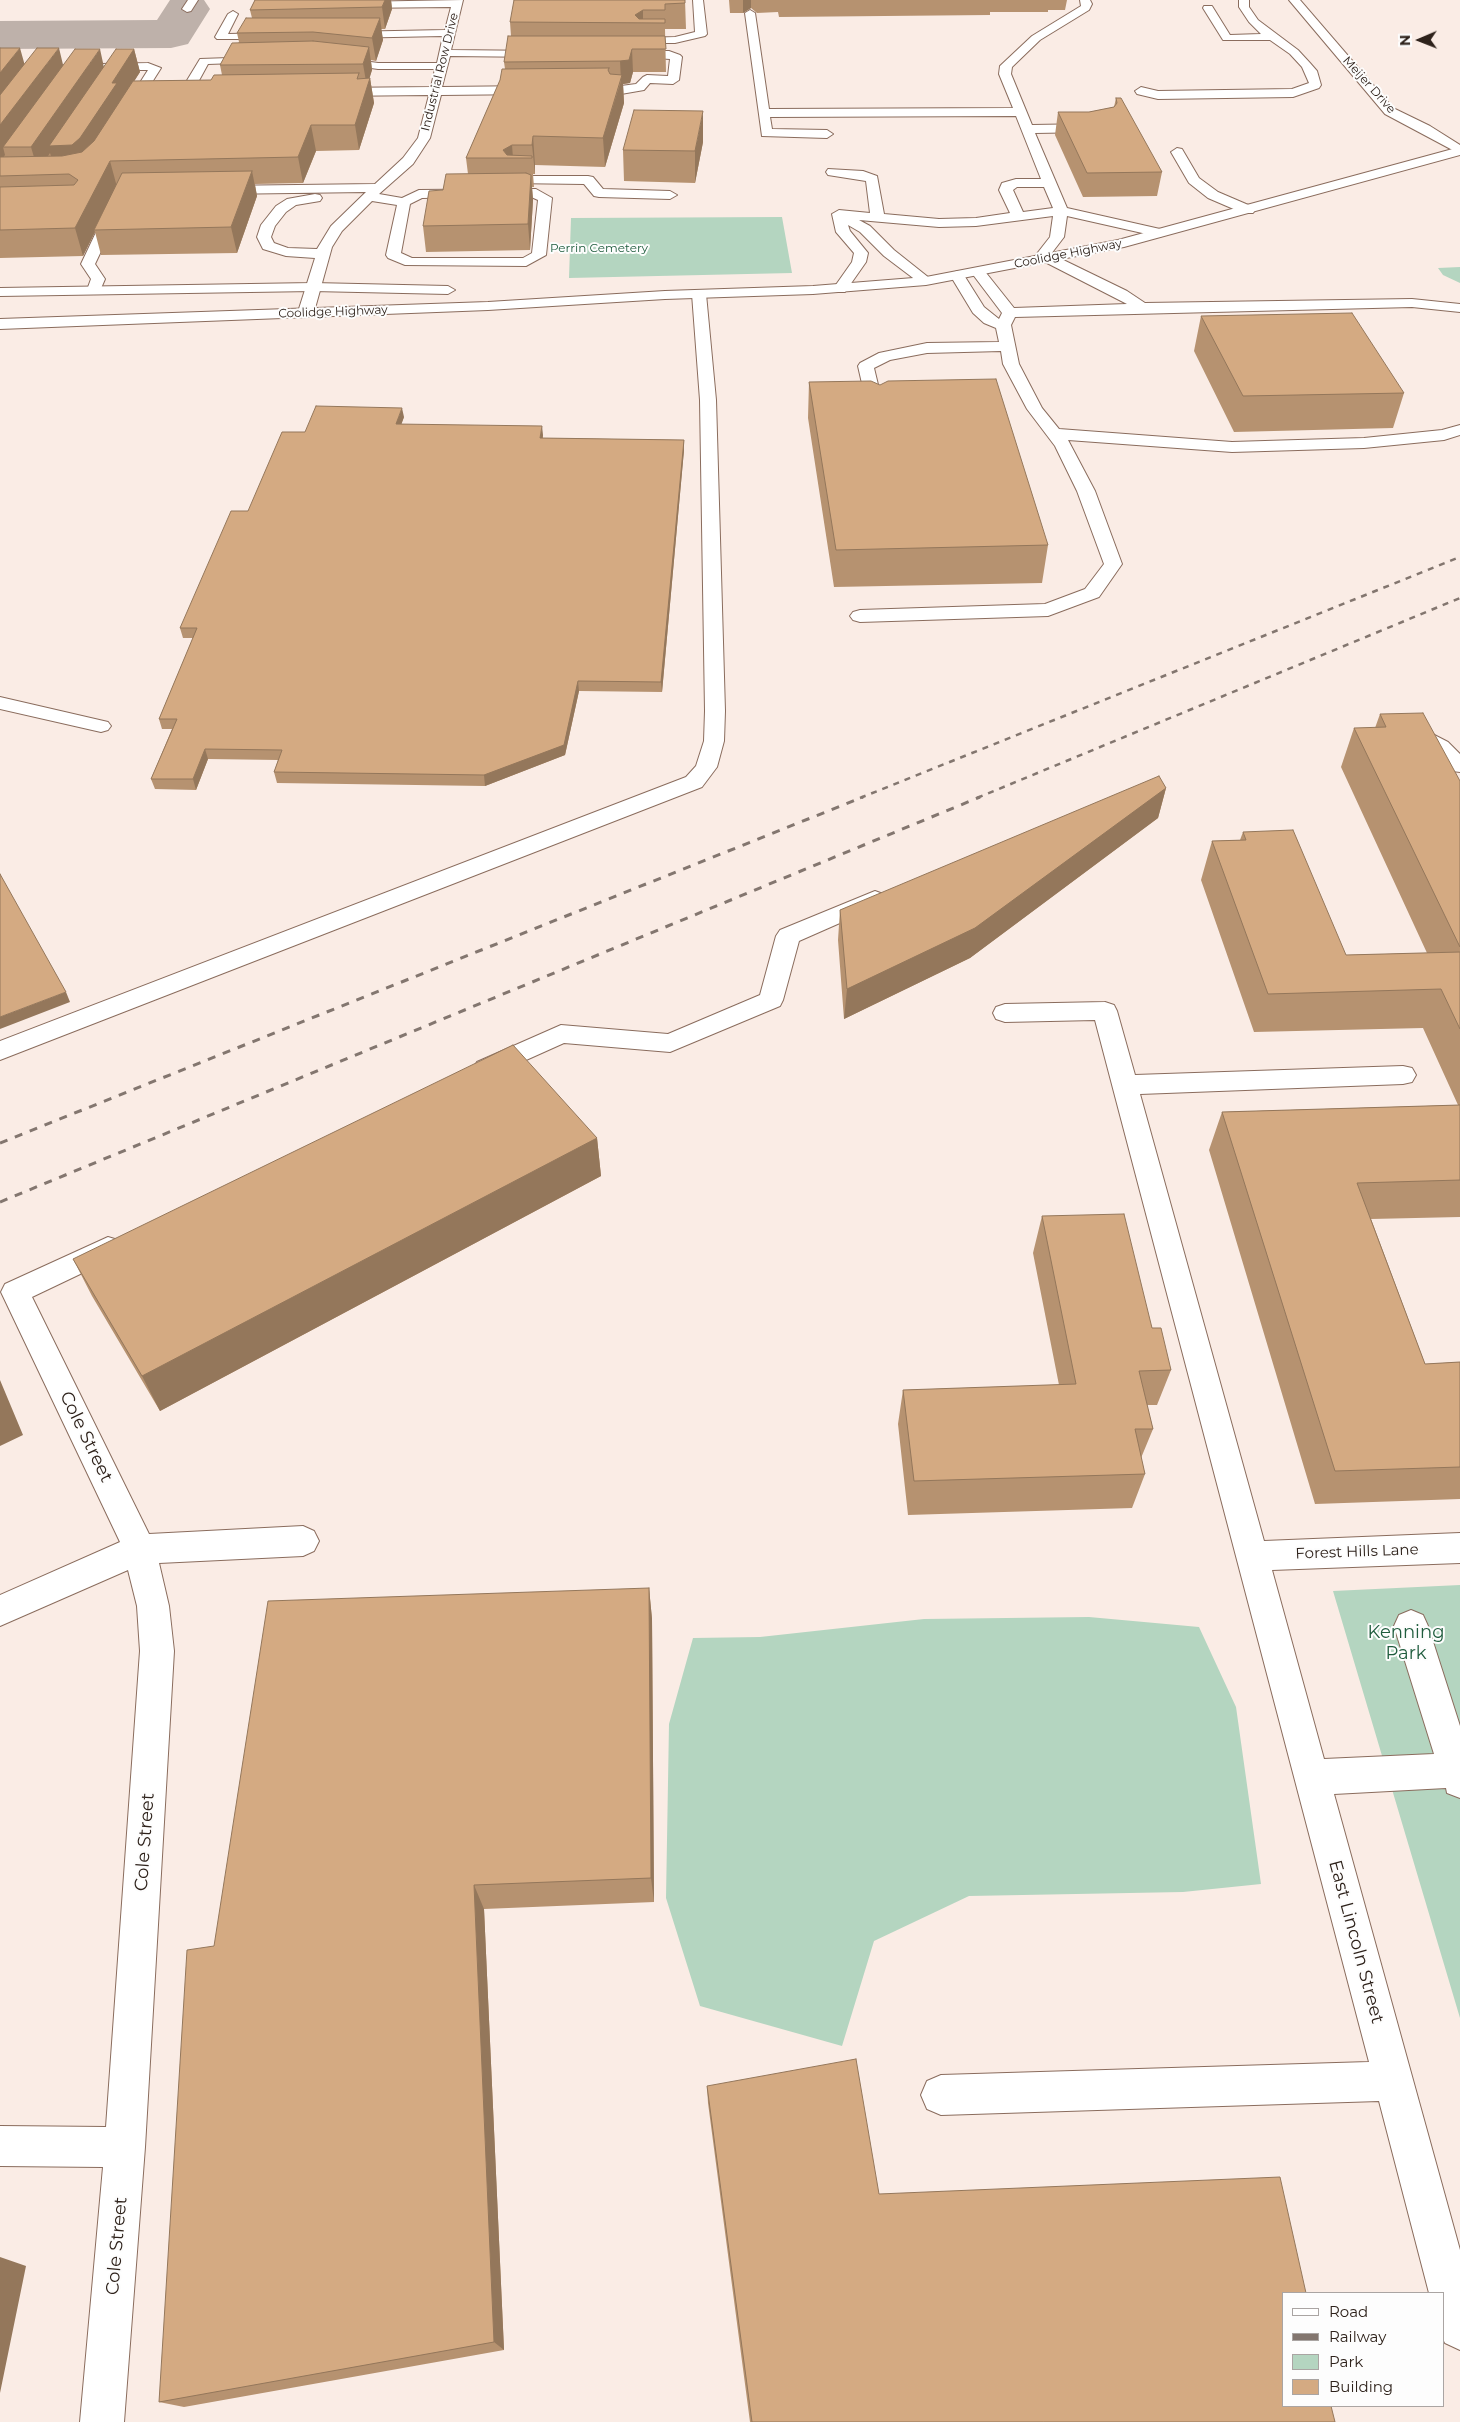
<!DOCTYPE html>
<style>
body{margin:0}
#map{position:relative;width:1460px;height:2422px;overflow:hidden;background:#faece5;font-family:Montserrat,sans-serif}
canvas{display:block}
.legend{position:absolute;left:1282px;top:2292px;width:162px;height:115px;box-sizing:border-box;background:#fdfdfd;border:1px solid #aaa5a3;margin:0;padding:6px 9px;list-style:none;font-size:15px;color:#2e221b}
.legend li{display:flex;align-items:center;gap:10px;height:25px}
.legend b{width:25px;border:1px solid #aaa5a3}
.north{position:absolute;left:1395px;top:15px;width:50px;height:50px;-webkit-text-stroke:4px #fdfdfd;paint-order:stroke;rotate:269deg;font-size:14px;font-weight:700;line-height:20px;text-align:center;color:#2e221b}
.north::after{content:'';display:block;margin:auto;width:18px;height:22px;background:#2e221b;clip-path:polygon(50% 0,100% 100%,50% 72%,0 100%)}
</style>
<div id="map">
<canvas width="1460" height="2422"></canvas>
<ul class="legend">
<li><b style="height:6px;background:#fff"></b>Road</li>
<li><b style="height:6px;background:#83766f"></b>Railway</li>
<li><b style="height:14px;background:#b4d5c0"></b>Park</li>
<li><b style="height:14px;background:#d4aa82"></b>Building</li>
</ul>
<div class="north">N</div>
</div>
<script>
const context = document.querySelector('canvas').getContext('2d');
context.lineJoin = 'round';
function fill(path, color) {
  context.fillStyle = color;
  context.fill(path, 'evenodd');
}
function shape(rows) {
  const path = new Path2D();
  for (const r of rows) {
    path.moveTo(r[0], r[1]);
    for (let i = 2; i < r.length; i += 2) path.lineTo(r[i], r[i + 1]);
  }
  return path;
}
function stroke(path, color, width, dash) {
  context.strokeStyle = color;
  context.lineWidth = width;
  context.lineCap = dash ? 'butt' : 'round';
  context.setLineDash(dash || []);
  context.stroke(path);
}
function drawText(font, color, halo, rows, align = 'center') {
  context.font = font + ' Montserrat,sans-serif';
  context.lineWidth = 4;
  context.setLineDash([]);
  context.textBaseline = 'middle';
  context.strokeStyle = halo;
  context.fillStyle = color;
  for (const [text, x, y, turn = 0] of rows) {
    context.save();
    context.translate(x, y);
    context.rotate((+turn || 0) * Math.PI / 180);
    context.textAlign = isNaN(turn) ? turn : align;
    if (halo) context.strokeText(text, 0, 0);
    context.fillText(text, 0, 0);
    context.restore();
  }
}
const green = shape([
 [782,217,792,273,569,278,571,218],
 [1460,267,1460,283,1443,275,1438,268],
 [1460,1585,1460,2018,1333,1591],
 [1089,1617,1199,1627,1236,1707,1261,1884,1183,1892,969,1896,874,1941,842,2046,700,2006,666,1898,669,1724,693,1638,760,1637,924,1619]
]);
const taxiway = shape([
 [170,0,204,0,210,9,188,44,171,48,0,49,0,21,157,20,170,0]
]);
const minor = shape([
 [188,0,198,0,191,11,187,12,182,9,188,0],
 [463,0,451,50,542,51,548,54,542,57,450,56,442,87,534,86,540,90,534,94,441,95,430,138,413,164,379,194,402,198,419,190,536,189,552,198,546,255,526,266,405,265,388,258,386,255,397,205,372,201,342,231,332,247,314,312,306,317,301,315,298,312,315,258,286,256,263,249,257,237,261,225,276,206,287,199,315,194,320,195,322,198,320,201,296,205,286,212,275,226,271,237,274,243,288,248,317,249,331,226,366,192,219,194,212,190,219,186,375,184,403,158,418,138,429,95,334,96,328,92,334,88,431,87,435,69,378,69,335,63,329,60,335,57,378,63,437,63,443,36,344,38,338,35,344,32,445,30,451,7,354,8,349,5,354,2,463,0],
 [529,196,538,200,532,253,523,258,412,258,401,253,410,204,422,198,529,196],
 [693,0,703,0,707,34,705,36,675,43,640,43,638,41,644,38,675,37,695,32,693,0],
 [1080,0,1090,0,1092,4,1089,10,1040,40,1012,67,1011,74,1032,125,1092,124,1098,128,1092,132,1035,133,1067,208,1160,229,1167,233,1160,237,1067,216,1064,237,1051,254,1127,291,1145,303,1412,299,1460,304,1460,312,1412,307,1015,317,1011,325,1019,364,1042,408,1059,429,1232,442,1364,438,1442,430,1460,425,1460,435,1444,440,1364,448,1232,452,1068,440,1095,491,1122,564,1099,597,1048,616,860,622,853,620,850,616,853,612,860,610,1045,604,1085,589,1104,564,1077,491,1055,446,1027,409,1003,364,1001,351,927,353,890,360,874,368,885,414,883,417,877,419,871,417,869,414,858,366,860,363,879,353,927,343,999,342,996,328,984,323,973,313,950,275,957,271,962,272,984,307,999,319,1002,313,971,272,973,269,983,269,1014,308,1127,304,1045,262,1039,264,1034,263,1032,260,1050,237,1053,216,976,226,939,227,859,220,870,226,894,250,933,281,931,284,921,284,884,256,860,232,848,225,850,231,868,253,866,262,845,292,835,292,833,289,852,262,854,253,836,232,832,214,839,210,870,213,866,181,828,175,826,172,828,169,863,171,877,176,884,214,939,219,976,218,1010,213,999,190,1002,183,1016,179,1041,179,1016,116,770,117,772,129,827,130,833,134,827,138,762,136,745,13,750,10,755,13,769,109,1013,108,999,74,1000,66,1032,36,1081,6,1080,0],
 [1017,187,1044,187,1053,208,1023,212,1013,190,1017,187],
 [1239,0,1249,0,1249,7,1258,20,1298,50,1310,63,1317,71,1321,85,1319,88,1293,97,1158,99,1137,94,1135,91,1141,87,1158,91,1292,89,1309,83,1302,67,1290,54,1270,40,1223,40,1203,8,1204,6,1212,6,1230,35,1261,34,1249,22,1239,7,1239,0],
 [1289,0,1300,0,1393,108,1430,126,1460,145,1460,154,1385,114,1289,0],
 [233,11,238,14,228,34,276,33,282,36,276,39,217,39,215,37,228,14,233,11],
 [630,51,669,51,680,55,682,57,679,80,673,84,650,83,644,90,621,94,583,93,581,90,587,86,621,86,636,84,643,77,647,75,668,76,670,59,626,56,624,54,630,51],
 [259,57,263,58,263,62,208,64,196,86,200,89,220,91,222,94,220,97,193,95,183,87,200,59,259,57],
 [148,63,161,68,132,114,124,114,122,111,148,70,101,70,95,67,101,64,148,63],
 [1177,148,1182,149,1199,178,1218,192,1253,207,1255,210,1253,213,1243,213,1208,198,1189,183,1171,152,1177,148],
 [515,176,588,176,593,177,603,189,670,191,677,195,670,199,599,197,594,196,584,184,510,183,508,180,515,176],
 [114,205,121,209,95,264,105,279,99,293,89,293,87,290,91,279,81,264,107,209,114,205],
 [699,290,706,294,716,400,725,711,724,741,717,767,702,787,0,1060,0,1041,686,777,696,766,704,741,705,711,700,400,692,294,699,290],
 [0,697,108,722,111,726,108,730,101,732,0,709,0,697],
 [1411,723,1448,742,1460,754,1460,772,1452,771,1434,750,1404,733,1401,729,1404,725,1411,723],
 [875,891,883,894,887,899,883,904,799,941,783,1000,780,1006,670,1052,564,1043,486,1078,477,1076,473,1069,477,1062,561,1025,668,1034,760,995,776,936,780,930,875,891],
 [1105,1002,1114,1005,1117,1011,1135,1075,1403,1066,1412,1068,1416,1075,1412,1082,1403,1084,1140,1094,1264,1541,1460,1533,1460,1563,1272,1570,1324,1759,1434,1754,1394,1626,1399,1615,1411,1610,1423,1615,1428,1626,1460,1726,1460,1798,1447,1793,1446,1788,1334,1794,1460,2250,1460,2350,1445,2343,1444,2341,1444,2293,1429,2293,1379,2101,941,2115,927,2109,921,2095,927,2081,941,2075,1369,2062,1095,1020,1005,1022,996,1019,993,1013,996,1007,1005,1004,1105,1002],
 [108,1237,118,1240,122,1248,118,1256,32,1297,149,1534,303,1526,314,1531,319,1541,314,1551,303,1556,159,1563,169,1606,174,1651,145,2147,124,2422,80,2422,103,2167,0,2166,0,2126,106,2127,140,1651,137,1606,128,1570,0,1626,0,1595,120,1542,1,1292,5,1284,108,1237]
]);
const major = shape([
 [1460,147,1460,155,1124,247,926,285,813,294,665,299,488,310,0,329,0,319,488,302,665,291,813,286,926,277,1118,240,1460,147],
 [313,283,448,286,455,290,448,294,313,291,0,296,0,288,313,283]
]);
const railFar1 = shape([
 [860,798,1460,557],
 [977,798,1460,598]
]);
const rail = shape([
 [0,1143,863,797],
 [0,1202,980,797]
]);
const wall = shape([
 [255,0,391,0,392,9,385,29,381,29,383,40,376,61,371,60,372,70,369,78,370,78,374,103,359,150,316,151,303,183,255,184,257,196,237,253,101,255,95,232,83,256,0,258,0,48,25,64,104,67,134,49,140,72,134,81,211,80,222,75,220,65,239,42,237,33,252,18,250,10],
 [685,0,686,29,665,29,666,72,633,72,630,83,623,84,624,103,605,167,535,165,535,174,533,174,534,187,532,187,533,200,530,250,426,252,423,226,443,190,468,174,466,158,505,69,504,62,511,36,510,22],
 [729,0,1067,0,1065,10,1048,10,1048,12,990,12,990,15,779,17,778,12,757,13,751,8,743,13,730,13],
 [1116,98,1162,172,1157,196,1083,197,1055,135,1058,112,1089,112,1114,107],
 [703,142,695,183,624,181,623,150],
 [1201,316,1404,393,1393,428,1234,432,1194,351],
 [809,382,1048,545,1042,583,834,587,808,418],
 [404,417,401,424,543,435,543,438,684,440,684,450,662,692,579,691,565,755,485,786,277,783,274,772,278,760,208,759,196,790,155,789,151,779,172,729,162,729,159,719,193,638,183,638,180,628,248,511,305,432],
 [1380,714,1460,781,1460,1217,1371,1219,1425,1364,1460,1362,1460,1499,1315,1504,1209,1150,1222,1112,1458,1105,1423,1028,1254,1032,1201,880,1212,841,1240,840,1243,832,1346,955,1427,953,1341,767,1354,728,1375,728],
 [1166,788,1158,818,970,958,844,1019,838,940,840,910],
 [597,1138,601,1176,160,1411,92,1296,73,1259],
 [1042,1216,1152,1328,1171,1370,1157,1405,1147,1405,1153,1429,1141,1458,1145,1474,1132,1508,908,1515,898,1424,903,1390,1059,1385,1033,1253],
 [649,1588,652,1619,654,1902,484,1909,504,2350,184,2407,159,2402,214,1946],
 [707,2086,879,2194,1335,2422,750,2422,708,2103]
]);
const shadedWall = shape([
 [385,0,391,0,392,9,385,29,382,7],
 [743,0,751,0,751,8,743,13],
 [643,10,643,23,635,15],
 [380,18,383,40,376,61,372,38],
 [369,47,372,70,367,87,363,64],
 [20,48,27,73,0,108,0,73],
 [59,48,65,73,3,147,5,155,0,162,0,125],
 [100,49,105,72,112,83,134,49,140,72,79,169,56,171,50,153,38,171,31,147],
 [632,49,633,72,630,83,623,84,624,103,605,167,603,138,621,81,620,61],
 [370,78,374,103,359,150,355,125],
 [703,111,703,142,695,183,695,151],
 [311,125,316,151,303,183,298,157],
 [533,136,535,165,535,174,532,145],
 [512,145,513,158,504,158,503,150],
 [110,161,117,187,94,230,95,232,83,256,75,228],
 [252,171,257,196,237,253,231,227],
 [531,175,533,200,530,250,528,224],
 [402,408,404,417,398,434,396,424],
 [542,426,543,435,540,448,540,438],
 [684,440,684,450,662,692,661,682],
 [578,681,579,691,565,755,485,786,484,775],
 [205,749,208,759,196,790,193,779],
 [1166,788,1158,818,970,958,844,1019,847,989],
 [66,992,70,1002,0,1029,0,1017],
 [597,1138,601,1176,160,1411,142,1376],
 [0,1380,23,1435,0,1446],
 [649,1588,652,1619,654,1902,651,1878],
 [474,1885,484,1909,504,2350,494,2342],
 [0,2257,26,2266,0,2393]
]);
const building = shape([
 [255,0,385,0,382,7,250,10,255,0],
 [514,0,685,0,685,3,665,4,665,10,643,10,635,15,639,19,665,19,665,23,510,22,514,0],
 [246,18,380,18,372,38,313,32,237,33,246,18],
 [508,36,665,36,666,49,632,49,629,60,620,61,504,62,508,36],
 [313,41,369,47,363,64,220,65,232,43,313,41],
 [0,48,20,48,0,73,0,48],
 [37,48,59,48,0,125,0,95,37,48],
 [75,49,100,49,31,147,3,147,75,49],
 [116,49,134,49,112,83,117,83,80,138,72,145,49,146,116,49],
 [609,68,608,70,610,74,622,75,603,138,533,136,532,145,512,145,503,150,507,155,532,156,532,158,466,158,500,80,502,69,609,68],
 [359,73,357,79,370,78,355,125,311,125,298,157,110,161,75,228,0,230,0,187,74,185,78,180,69,174,0,176,0,157,62,156,82,152,94,141,133,81,211,80,214,75,359,73],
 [1116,98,1121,98,1162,172,1087,173,1058,112,1089,112,1114,107,1117,103,1116,98],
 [634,110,703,111,695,151,623,150,634,110],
 [252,171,231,227,94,230,122,173,252,171],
 [526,173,531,175,528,224,423,226,429,191,443,190,446,174,526,173],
 [1352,313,1404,393,1243,396,1201,316,1352,313],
 [996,379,1048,545,836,550,809,382,871,381,880,385,888,381,996,379],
 [316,406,402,408,396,424,542,426,540,438,684,440,661,682,578,681,564,745,484,775,274,772,282,750,205,749,193,779,151,779,177,719,159,719,197,628,180,628,231,511,248,511,282,432,305,432,316,406],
 [1423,713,1460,781,1460,947,1354,728,1386,727,1380,714,1423,713],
 [1159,776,1166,788,975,928,847,989,840,910,1159,776],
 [1293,830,1346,955,1460,952,1460,1029,1441,989,1268,994,1212,841,1246,840,1243,832,1293,830],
 [0,874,66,992,0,1017,0,874],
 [513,1045,597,1138,142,1376,73,1259,513,1045],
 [1460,1105,1460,1180,1357,1183,1425,1364,1460,1362,1460,1467,1335,1471,1222,1112,1460,1105],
 [1124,1214,1152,1328,1161,1328,1171,1370,1139,1371,1153,1429,1135,1429,1145,1474,914,1481,903,1390,1076,1384,1042,1216,1124,1214],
 [649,1588,651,1878,474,1885,494,2342,159,2402,187,1950,214,1946,268,1601,649,1588],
 [856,2059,879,2194,1280,2177,1306,2293,1284,2293,1284,2406,1331,2406,1335,2422,752,2422,707,2086,856,2059]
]);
const farStreetnames = [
 ["Industrial Row Drive",440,72,-76],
 ["Meijer Drive",1369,85,48],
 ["Coolidge Highway",1068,254,-11],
 ["Coolidge Highway",333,312,-2]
];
const farParknames = [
 ["Perrin Cemetery",599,248]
];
const streetNames = [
 ["Forest Hills Lane",1357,1552,-2]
];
const nearStreetnames = [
 ["Cole Street",86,1437,64],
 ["Cole Street",145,1842,-86],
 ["East Lincoln Street",1356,1942,75],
 ["Cole Street",117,2246,-85]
];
const nearParknames = [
 ["Kenning",1406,1633],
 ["Park",1406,1654]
];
fill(green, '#b4d5c0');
fill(taxiway, '#beb1aa');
stroke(minor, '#8a6c5d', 2);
stroke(major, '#8a6c5d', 2);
fill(minor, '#fff');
fill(major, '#fff');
stroke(railFar1, '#83766f', 2.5, [6, 6]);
stroke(rail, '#83766f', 3, [8, 8]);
fill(wall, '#b69270');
fill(shadedWall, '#94775b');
fill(building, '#d4aa82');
stroke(building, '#94775b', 1);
drawText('12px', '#2e221b', '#fdfdfd', farStreetnames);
drawText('12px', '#1f5c3d', '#fdfdfd', farParknames);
drawText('15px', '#2e221b', '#fdfdfd', streetNames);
drawText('18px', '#2e221b', '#fdfdfd', nearStreetnames);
drawText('18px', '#1f5c3d', '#fdfdfd', nearParknames);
</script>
